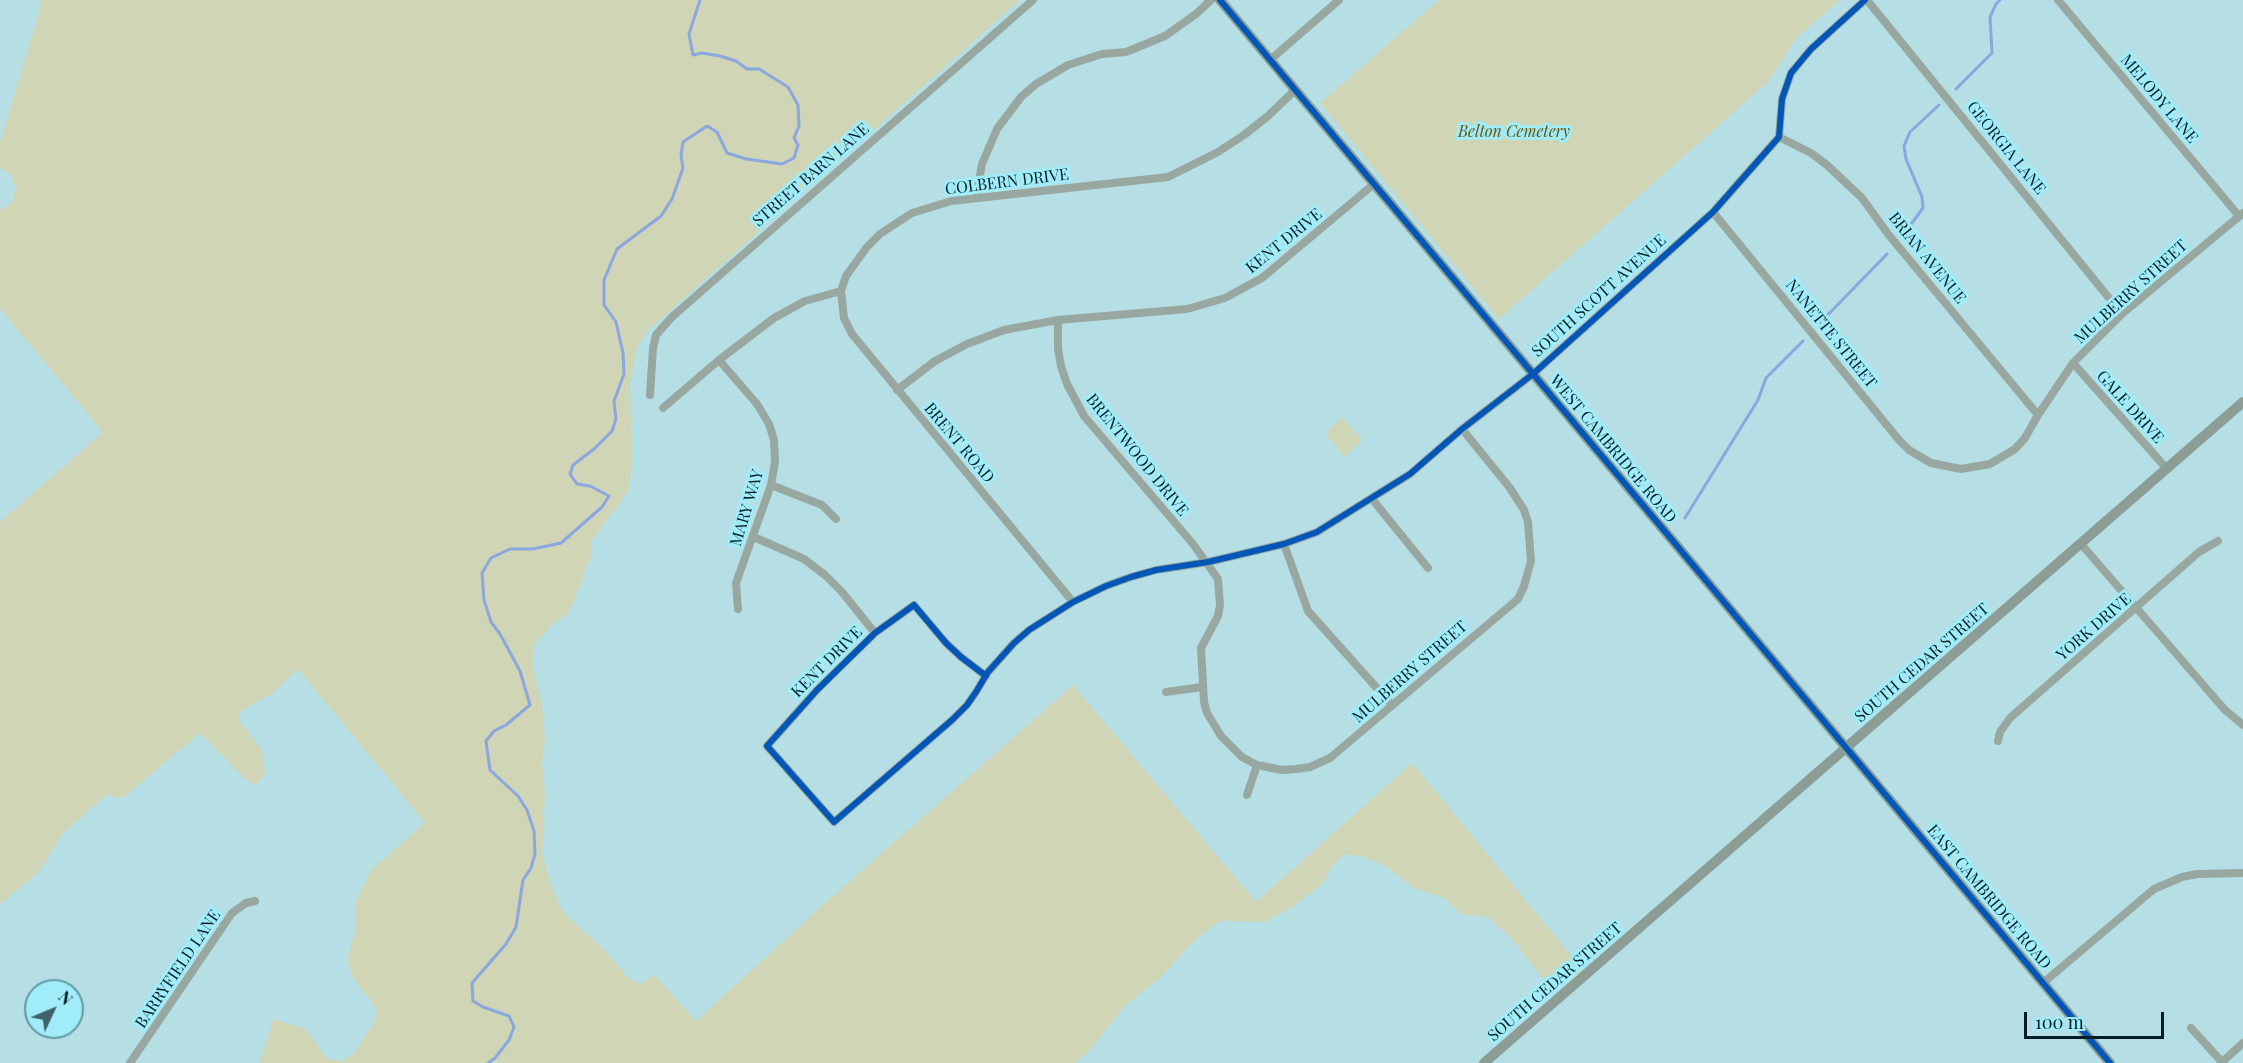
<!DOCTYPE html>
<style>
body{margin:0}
#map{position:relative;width:2243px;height:1063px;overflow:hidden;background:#b5dee5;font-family:"Playfair Display",serif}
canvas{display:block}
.north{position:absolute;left:24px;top:979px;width:60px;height:60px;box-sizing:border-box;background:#a1ecf9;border:2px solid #619aa4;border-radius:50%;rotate:46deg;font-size:16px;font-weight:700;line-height:24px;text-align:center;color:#001e24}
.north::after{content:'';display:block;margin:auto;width:21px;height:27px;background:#3f6168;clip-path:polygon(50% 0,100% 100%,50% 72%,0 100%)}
.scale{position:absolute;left:2024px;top:1012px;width:140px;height:27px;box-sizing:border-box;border:3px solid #001e24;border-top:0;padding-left:8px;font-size:18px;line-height:21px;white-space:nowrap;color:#001e24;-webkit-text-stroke:4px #a1ecf9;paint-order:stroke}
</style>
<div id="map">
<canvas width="2243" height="1063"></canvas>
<div class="north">N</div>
<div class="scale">100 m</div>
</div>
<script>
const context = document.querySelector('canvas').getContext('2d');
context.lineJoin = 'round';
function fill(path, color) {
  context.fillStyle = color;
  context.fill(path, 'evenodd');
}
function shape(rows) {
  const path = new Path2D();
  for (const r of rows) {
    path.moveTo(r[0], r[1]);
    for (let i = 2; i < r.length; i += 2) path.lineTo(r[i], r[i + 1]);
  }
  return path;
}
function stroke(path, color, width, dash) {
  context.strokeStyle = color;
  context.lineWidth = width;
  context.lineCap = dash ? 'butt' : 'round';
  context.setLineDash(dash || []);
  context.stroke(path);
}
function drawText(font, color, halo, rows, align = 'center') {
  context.font = font + ' "Playfair Display",serif';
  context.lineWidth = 6;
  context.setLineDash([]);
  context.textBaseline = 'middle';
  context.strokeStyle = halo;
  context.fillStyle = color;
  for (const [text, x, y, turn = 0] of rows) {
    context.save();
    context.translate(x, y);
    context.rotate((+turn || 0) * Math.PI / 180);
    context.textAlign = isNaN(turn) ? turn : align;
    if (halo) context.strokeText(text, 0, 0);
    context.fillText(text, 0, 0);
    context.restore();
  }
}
const green = shape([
 [41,0,1020,0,647,331,637,348,630,384,632,464,628,492,591,541,592,554,569,613,551,626,535,644,533,653,534,671,542,705,545,740,542,763,545,793,542,855,550,882,563,912,606,952,628,978,641,984,654,975,696,1021,825,903,1073,685,1256,902,1412,763,1583,970,1554,992,1511,938,1487,917,1462,915,1444,898,1414,888,1387,867,1364,857,1345,854,1333,865,1321,885,1289,909,1265,922,1221,921,1206,931,1188,947,1164,974,1123,1008,1092,1048,1075,1063,260,1063,273,1019,306,1029,327,1059,342,1061,355,1052,376,1019,376,1009,352,976,347,958,355,933,356,901,371,870,425,823,298,669,273,693,241,711,238,719,262,750,265,775,255,785,245,779,200,733,124,797,115,797,108,794,62,834,39,872,0,904,0,522,103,432,0,309,0,210,12,203,16,188,10,173,0,168,0,142,40,10],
 [1439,0,1840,0,1797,37,1768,82,1499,319,1320,103],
 [1342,417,1362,440,1345,457,1325,434]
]);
const stream = shape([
 [1956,89,1992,53,1990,17,1996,4,2000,0],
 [1903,235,1923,208,1922,197,1906,159,1904,146,1910,132,1939,105],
 [1818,325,1887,254],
 [1685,518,1758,400,1766,378,1803,341],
 [488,1063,495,1058,509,1040,514,1027,509,1016,483,1007,473,1001,472,983,506,944,516,927,523,880,531,868,535,854,534,831,527,810,518,796,490,770,486,741,494,731,506,725,530,705,520,671,500,634,491,622,484,600,482,573,491,558,510,549,533,549,561,543,602,507,609,496,590,486,577,484,570,474,573,465,594,449,612,431,616,419,614,401,624,374,623,353,616,322,604,305,604,280,617,249,661,216,672,199,683,168,681,155,683,142,707,126,717,132,727,153,746,159,782,164,794,158,798,145,794,138,799,126,798,105,788,87,759,69,747,69,736,61,720,56,702,53,693,55,689,34,700,0]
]);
const street = shape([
 [1867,0,2122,314],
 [2058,0,2239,216],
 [1270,60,1339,0],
 [1779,137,1811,153,1827,165,1862,198,1888,234,2038,415],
 [976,198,982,164,997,129,1021,97,1036,84,1068,65,1102,54,1126,52,1165,36,1196,14,1211,0],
 [1713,212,1899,440,1909,450,1931,463,1961,469,1990,464,2015,449,2025,438,2038,415,2073,363,2122,314,2243,213],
 [1058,320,1058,349,1061,366,1067,384,1084,416,1193,544,1218,579,1220,605,1218,616,1201,648,1204,702,1207,713,1221,736,1242,757,1257,765,1282,770,1296,769,1310,767,1330,758,1518,599,1524,586,1531,561,1528,522,1524,510,1510,488,1462,429],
 [719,360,757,404,769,424,774,440,775,462,771,485,736,583,738,609],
 [2073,363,2167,469],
 [897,390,935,361,967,344,1004,330,1058,320,1187,309,1225,298,1262,278,1374,184],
 [650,395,653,348,656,335,672,317,1033,0],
 [663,408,719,360,774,318,805,301,841,291],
 [771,485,822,505,836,519],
 [1372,499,1428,568],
 [754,537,804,559,825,575,842,592,875,633],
 [1284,544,1308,611,1392,705],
 [2081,544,2225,710,2243,725],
 [1073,602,852,334,844,318,841,291,846,276,867,247,880,234,912,213,951,201,1168,177,1218,152,1244,135,1268,116,1295,90],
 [986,676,961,657,946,643,914,605,875,633,817,690,767,746,834,822,952,720,967,705,976,692,988,672,1014,643,1029,630,1073,602,1106,586,1131,577,1156,570,1208,562,1284,544,1317,532,1410,474,1462,429,1533,374,1713,212,1779,137,1782,99,1791,73,1811,49,1865,0],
 [1166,692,1202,687],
 [1998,741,2000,732,2010,718,2175,573,2199,552,2218,541],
 [1247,795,1257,765],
 [2043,983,2154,889,2182,877,2197,874,2243,873],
 [2191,1028,2222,1062],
 [130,1063,232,913,246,903,255,901],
 [2221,1063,2243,1043]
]);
const secondary = shape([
 [1220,0,2110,1063],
 [1484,1063,2243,402]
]);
const cycleway = shape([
 [1220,0,2110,1063],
 [986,676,961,657,946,643,914,605,875,633,817,690,767,746,834,822,952,720,967,705,976,692,988,672,1014,643,1029,630,1073,602,1106,586,1131,577,1156,570,1208,562,1284,544,1317,532,1410,474,1462,429,1533,374,1713,212,1779,137,1782,99,1791,73,1811,49,1865,0]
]);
const streetNames = [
 ["MELODY LANE",2159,99,50],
 ["GEORGIA LANE",2006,148,51],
 ["STREET BARN LANE",811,175,-41],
 ["COLBERN DRIVE",1007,182,-7],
 ["KENT DRIVE",1284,241,-39],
 ["BRIAN AVENUE",1927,258,51],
 ["MULBERRY STREET",2131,292,-42],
 ["SOUTH SCOTT AVENUE",1599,296,-42],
 ["NANETTE STREET",1831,334,51],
 ["GALE DRIVE",2130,407,48],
 ["BRENT ROAD",959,443,50],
 ["WEST CAMBRIDGE ROAD",1613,449,50],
 ["BRENTWOOD DRIVE",1137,455,51],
 ["MARY WAY",747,508,-73],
 ["YORK DRIVE",2094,627,-41],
 ["KENT DRIVE",827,662,-45],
 ["SOUTH CEDAR STREET",1922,663,-41],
 ["MULBERRY STREET",1410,672,-41],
 ["EAST CAMBRIDGE ROAD",1989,897,50],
 ["BARRYFIELD LANE",178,969,-56],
 ["SOUTH CEDAR STREET",1555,982,-41]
];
const parkNames = [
 ["Belton Cemetery",1514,132]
];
fill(green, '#cfd5b5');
stroke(stream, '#8aa7df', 3);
stroke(street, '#98a8a1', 8);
stroke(secondary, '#8b9d94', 10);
stroke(cycleway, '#0057b8', 6);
drawText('16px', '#001e24', '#a1ecf9', streetNames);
drawText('italic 16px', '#695308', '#a1ecf9', parkNames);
</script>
